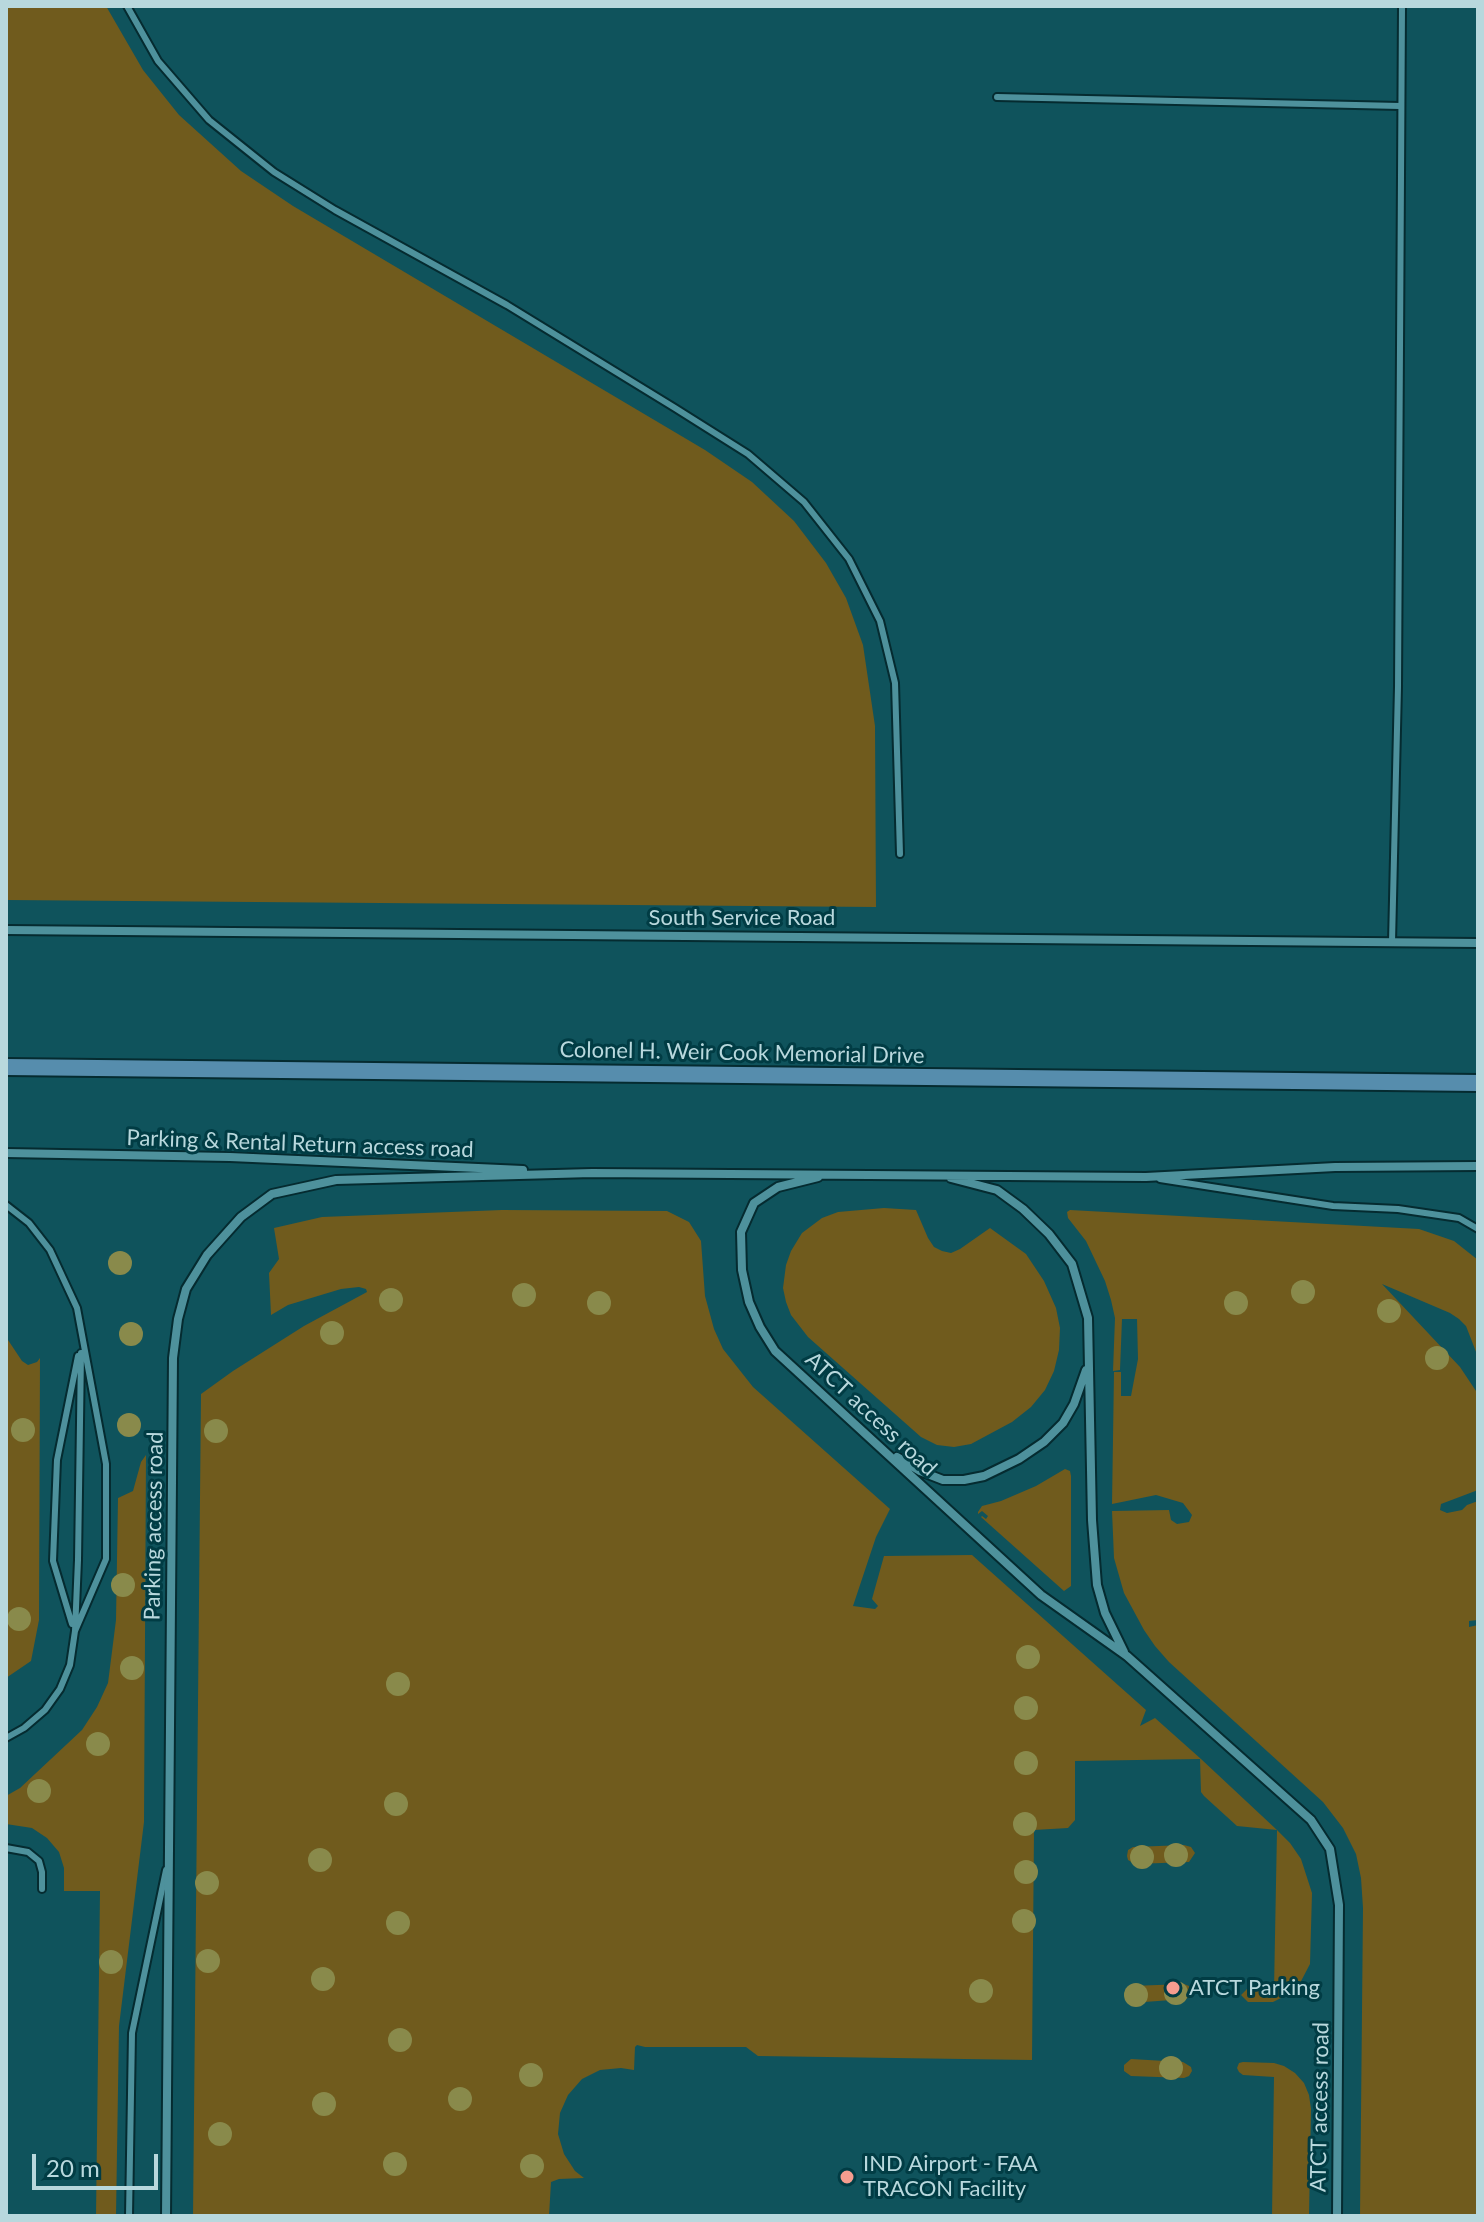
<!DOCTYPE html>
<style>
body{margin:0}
#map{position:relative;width:1484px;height:2222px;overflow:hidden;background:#10474e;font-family:Lato,sans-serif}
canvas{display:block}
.frame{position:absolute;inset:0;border:8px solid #b8d8dd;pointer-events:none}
.scale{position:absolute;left:32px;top:2154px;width:126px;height:36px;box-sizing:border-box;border:4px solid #b8d8dd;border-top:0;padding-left:10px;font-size:24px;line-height:28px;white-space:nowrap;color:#b8d8dd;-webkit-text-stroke:6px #013c44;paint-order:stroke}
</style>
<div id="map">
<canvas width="1484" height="2222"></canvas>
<div class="frame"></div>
<div class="scale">20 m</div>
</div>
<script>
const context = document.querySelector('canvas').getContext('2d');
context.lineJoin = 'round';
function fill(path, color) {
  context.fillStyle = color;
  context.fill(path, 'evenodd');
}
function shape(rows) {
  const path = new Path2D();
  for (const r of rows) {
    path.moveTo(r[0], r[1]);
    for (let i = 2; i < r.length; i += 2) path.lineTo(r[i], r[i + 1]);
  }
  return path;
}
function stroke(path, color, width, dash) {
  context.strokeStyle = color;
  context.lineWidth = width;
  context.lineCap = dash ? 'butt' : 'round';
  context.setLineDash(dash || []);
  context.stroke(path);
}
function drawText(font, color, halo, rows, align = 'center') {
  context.font = font + ' Lato,sans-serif';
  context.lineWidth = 6;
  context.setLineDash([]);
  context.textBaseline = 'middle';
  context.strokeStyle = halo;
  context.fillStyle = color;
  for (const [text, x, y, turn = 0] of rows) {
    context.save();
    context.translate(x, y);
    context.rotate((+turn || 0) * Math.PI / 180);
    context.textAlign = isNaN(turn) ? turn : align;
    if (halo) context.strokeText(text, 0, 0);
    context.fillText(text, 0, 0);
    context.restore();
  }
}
const built = shape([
 [6,6,1478,6,1478,2216,6,2216]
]);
const green = shape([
 [6,6,106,6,143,70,179,115,241,171,293,206,705,450,752,482,794,521,826,563,846,598,863,645,875,726,876,907,6,900],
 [884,1208,916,1210,928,1238,934,1247,942,1251,951,1253,960,1249,990,1228,1026,1254,1044,1281,1056,1308,1060,1328,1059,1350,1054,1371,1045,1390,1031,1407,1012,1422,971,1444,954,1447,937,1445,921,1437,808,1337,791,1315,786,1302,783,1288,786,1265,791,1251,802,1233,822,1218,838,1212],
 [502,1210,667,1211,689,1222,701,1241,705,1296,714,1329,723,1349,753,1387,890,1509,876,1537,853,1606,875,1609,878,1606,872,1599,884,1556,972,1555,1146,1710,1140,1726,1155,1718,1201,1759,1277,1830,1290,1843,1301,1859,1312,1893,1310,1964,1299,1985,1291,1993,1273,2002,1248,2002,1241,1995,1247,1989,1274,1989,1277,1830,1237,1826,1204,1796,1201,1792,1200,1759,1075,1761,1075,1820,1068,1828,1034,1830,1032,2060,758,2056,746,2047,645,2047,637,2045,635,2047,634,2070,621,2068,600,2070,582,2079,568,2095,560,2113,558,2134,564,2154,575,2171,584,2178,559,2179,551,2182,549,2216,193,2216,201,1394,233,1371,304,1326,367,1292,366,1289,359,1287,341,1289,288,1305,271,1315,269,1273,279,1259,274,1228,322,1217],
 [1070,1210,1419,1229,1454,1241,1478,1260,1478,1357,1466,1326,1459,1319,1450,1313,1382,1284,1460,1367,1478,1394,1478,1490,1441,1504,1440,1510,1447,1513,1462,1510,1467,1505,1478,1501,1478,1620,1469,1621,1469,1627,1478,1625,1478,2216,1360,2216,1363,1908,1361,1878,1356,1854,1343,1828,1323,1802,1169,1662,1155,1646,1144,1630,1124,1593,1114,1558,1112,1511,1169,1510,1171,1520,1177,1524,1189,1522,1192,1515,1183,1503,1156,1495,1112,1504,1114,1372,1121,1372,1121,1396,1131,1396,1138,1359,1137,1319,1122,1319,1120,1370,1113,1371,1115,1318,1111,1300,1105,1281,1086,1241,1068,1218,1067,1212],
 [6,1337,22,1361,28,1365,37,1362,40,1358,39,1620,31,1661,6,1678],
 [146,1455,144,1822,119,2026,116,2216,96,2216,100,1891,64,1891,64,1868,59,1852,47,1838,32,1828,6,1824,6,1796,20,1788,82,1730,97,1707,108,1683,116,1620,118,1498,133,1491,141,1462],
 [1065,1469,1070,1471,1071,1476,1071,1586,1064,1591,981,1517,982,1516,986,1519,988,1516,982,1511,978,1514,978,1512,982,1506,1001,1501,1036,1486],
 [1184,1845,1191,1847,1195,1853,1189,1862,1135,1864,1128,1860,1127,1856,1128,1850,1133,1847],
 [1184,1984,1189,1986,1191,1992,1190,1997,1185,1999,1131,2003,1125,1999,1125,1990,1131,1986],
 [1131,2059,1183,2062,1191,2067,1192,2071,1189,2076,1184,2078,1131,2076,1124,2071,1124,2065],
 [1243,2062,1274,2063,1284,2066,1295,2073,1304,2083,1309,2095,1311,2109,1309,2216,1272,2216,1274,2077,1243,2075,1239,2072,1237,2068,1239,2063]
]);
const lane = shape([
 [127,6,158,61,209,120,274,172,335,210,507,305,675,408,748,454,804,502,849,559,880,621,895,683,900,854],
 [997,97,1400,106],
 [1392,942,1398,687,1402,6],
 [1160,1179,1333,1206,1398,1209,1459,1218,1478,1229],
 [6,1205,29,1223,50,1250,77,1308,106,1464,106,1559,75,1631],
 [72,1624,53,1561,57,1460,78,1356],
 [6,1738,24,1728,45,1710,60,1689,70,1665,75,1631,78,1560,81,1353],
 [6,1848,28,1852,39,1861,42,1872,42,1889],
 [129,2216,132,2033,166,1870]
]);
const street = shape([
 [6,930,1478,943],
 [6,1153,230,1157,523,1170],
 [818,1177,778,1187,754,1203,741,1232,742,1270,749,1302,760,1327,775,1351,1041,1595,1127,1656,1311,1820,1330,1849,1339,1905,1337,2216],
 [951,1178,997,1190,1023,1209,1049,1234,1072,1264,1088,1318,1092,1520,1097,1585,1105,1613,1124,1652],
 [897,1457,920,1471,943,1480,964,1480,984,1476,1019,1459,1044,1442,1063,1423,1074,1404,1086,1370],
 [166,2216,173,1358,178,1319,186,1289,207,1255,241,1217,272,1194,336,1180,592,1173,1146,1177,1335,1167,1478,1166]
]);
const secondary = shape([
 [6,1067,1478,1083]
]);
const trees = [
 [120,1263],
 [1303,1292],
 [524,1295],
 [391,1300],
 [599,1303],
 [1236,1303],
 [1389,1311],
 [332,1333],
 [131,1334],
 [1437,1358],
 [129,1425],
 [23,1430],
 [216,1431],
 [123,1585],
 [19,1619],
 [1028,1657],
 [132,1668],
 [398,1684],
 [1026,1708],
 [98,1744],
 [1026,1763],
 [39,1791],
 [396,1804],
 [1025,1824],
 [1176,1855],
 [1142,1857],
 [320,1860],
 [1026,1872],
 [207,1883],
 [1024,1921],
 [398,1923],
 [208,1961],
 [111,1962],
 [323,1979],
 [981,1991],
 [1176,1993],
 [1136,1995],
 [400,2040],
 [1171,2068],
 [531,2075],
 [460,2099],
 [324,2104],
 [220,2134],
 [395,2164],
 [532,2166]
];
const markers = [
 [1173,1988,8,"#f59d8f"],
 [847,2177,8,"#f59d8f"]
];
const streetNames = [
 ["South Service Road",742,918],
 ["Colonel H. Weir Cook Memorial Drive",742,1053,1],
 ["Parking & Rental Return access road",300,1144,2],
 ["ATCT access road",871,1414,43],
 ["Parking access road",154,1526,-89],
 ["ATCT access road",1320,2107,-89]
];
const poiNames = [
 ["ATCT Parking",1189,1988],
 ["IND Airport - FAA",863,2164],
 ["TRACON Facility",863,2189]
];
fill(built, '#0f535c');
fill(green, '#705b1d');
stroke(lane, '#052b30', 10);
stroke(street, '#052b30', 12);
stroke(secondary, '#052b30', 20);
stroke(lane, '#4e919c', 6);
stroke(street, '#4e919c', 8);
stroke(secondary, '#568dad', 16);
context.fillStyle = '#898a4b';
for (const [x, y] of trees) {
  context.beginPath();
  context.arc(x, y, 12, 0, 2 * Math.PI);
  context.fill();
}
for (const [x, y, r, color] of markers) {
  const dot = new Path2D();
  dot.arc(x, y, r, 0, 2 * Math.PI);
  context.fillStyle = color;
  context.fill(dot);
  stroke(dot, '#013c44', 3);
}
drawText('22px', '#b8d8dd', '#013c44', streetNames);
drawText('22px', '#b8d8dd', '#013c44', poiNames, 'left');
</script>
